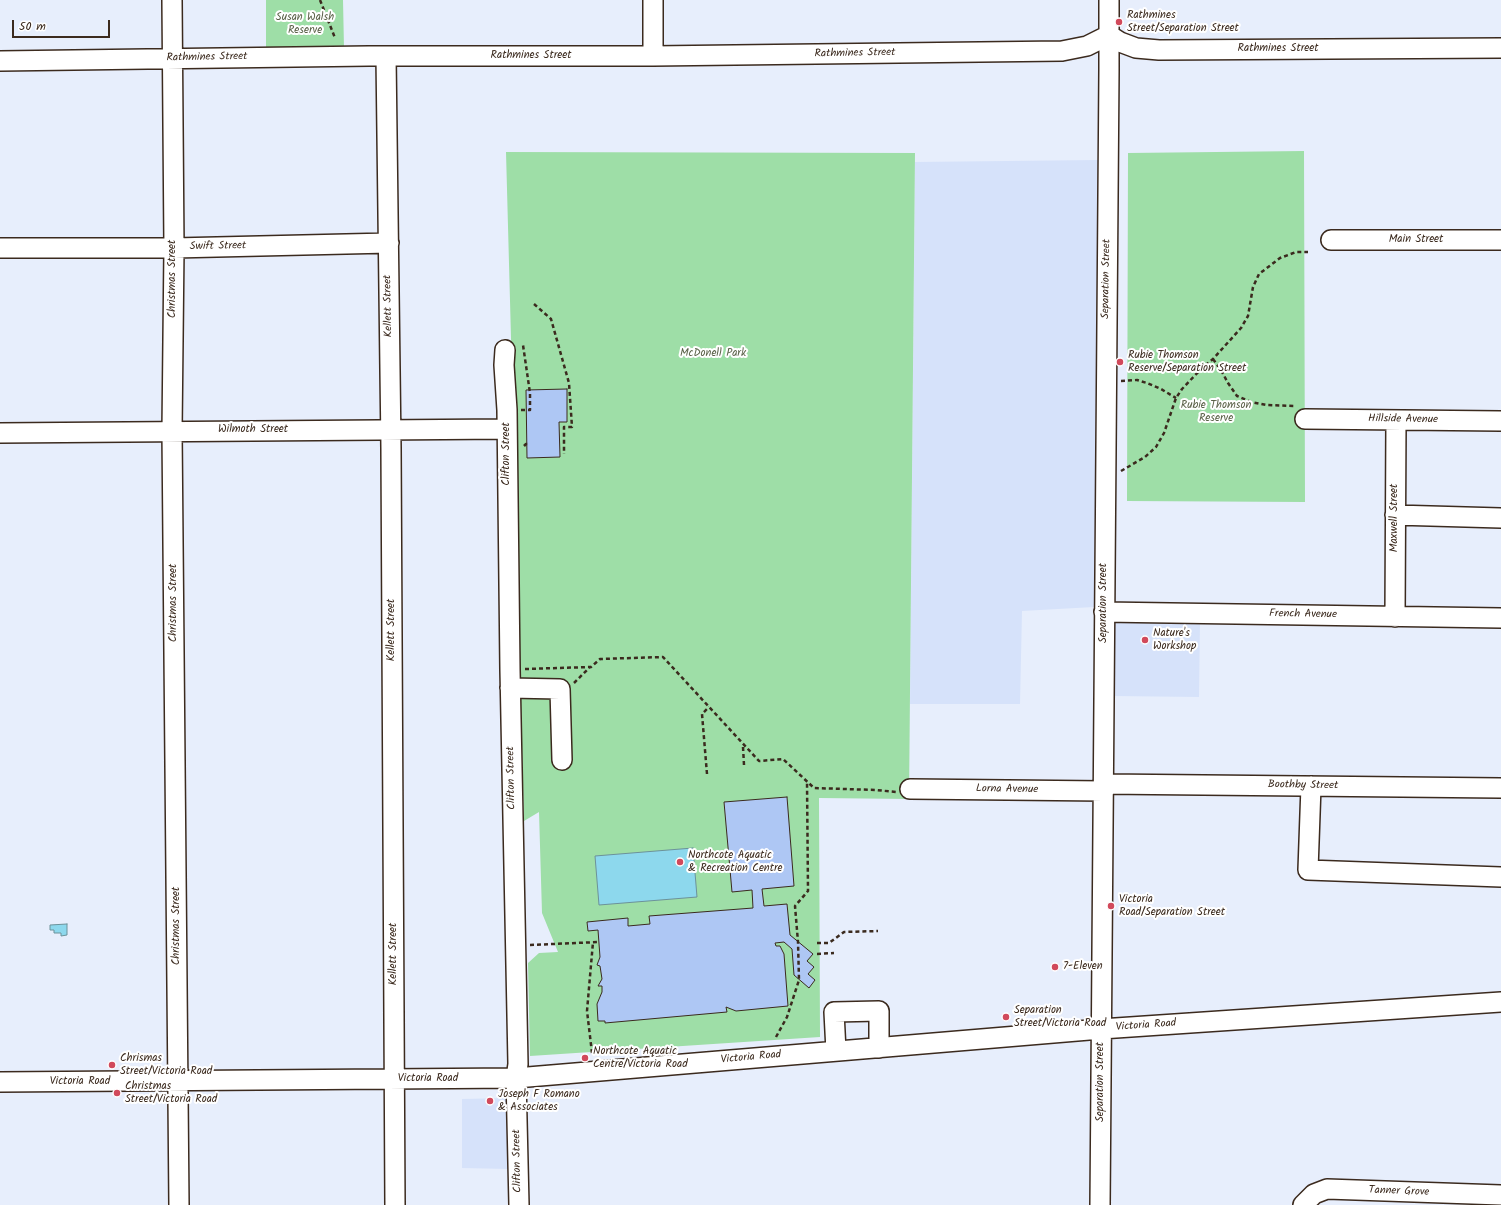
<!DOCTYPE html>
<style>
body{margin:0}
#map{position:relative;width:1501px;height:1205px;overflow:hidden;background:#e7eefc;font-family:Kalam,sans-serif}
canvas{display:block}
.scale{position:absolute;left:12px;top:20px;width:98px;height:18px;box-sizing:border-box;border:2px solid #3b2a1e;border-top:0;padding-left:5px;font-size:12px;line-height:14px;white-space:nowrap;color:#3b2a1e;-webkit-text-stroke:3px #fff;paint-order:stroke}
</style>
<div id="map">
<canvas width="1501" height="1205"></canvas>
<div class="scale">50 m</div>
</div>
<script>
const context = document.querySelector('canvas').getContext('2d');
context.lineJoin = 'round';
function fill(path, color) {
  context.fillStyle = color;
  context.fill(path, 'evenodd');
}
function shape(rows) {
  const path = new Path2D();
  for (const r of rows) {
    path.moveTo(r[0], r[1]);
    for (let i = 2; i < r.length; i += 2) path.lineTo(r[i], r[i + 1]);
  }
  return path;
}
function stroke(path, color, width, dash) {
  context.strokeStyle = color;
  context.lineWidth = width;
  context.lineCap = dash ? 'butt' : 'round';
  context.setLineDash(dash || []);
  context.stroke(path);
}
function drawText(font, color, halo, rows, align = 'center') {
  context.font = font + ' Kalam,sans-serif';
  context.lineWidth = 4;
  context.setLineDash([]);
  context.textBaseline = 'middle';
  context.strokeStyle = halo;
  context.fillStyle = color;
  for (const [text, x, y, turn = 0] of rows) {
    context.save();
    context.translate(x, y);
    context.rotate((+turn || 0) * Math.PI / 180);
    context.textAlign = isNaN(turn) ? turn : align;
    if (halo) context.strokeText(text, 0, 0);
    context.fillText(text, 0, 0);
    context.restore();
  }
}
const built = shape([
 [1098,160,1094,607,1022,611,1020,704,910,704,915,162],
 [1114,621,1200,622,1199,697,1114,696],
 [508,1098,509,1169,462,1168,462,1099]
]);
const green = shape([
 [266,0,343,0,344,48,266,49],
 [1304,151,1305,502,1127,501,1128,153],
 [506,152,915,153,909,799,819,798,820,1037,530,1056,528,963,539,953,558,952,542,913,539,812,524,821]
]);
const water = shape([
 [693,848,697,897,599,905,595,856,693,848],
 [67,924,67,935,61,936,61,933,54,933,54,930,50,930,50,925,67,924]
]);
const building = shape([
 [567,389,567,422,559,422,560,457,527,458,526,390,567,389],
 [787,797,794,886,762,889,764,906,787,904,790,935,813,954,807,961,814,967,808,974,815,980,809,988,794,975,792,949,784,942,775,943,776,946,780,946,784,954,788,1006,736,1011,726,1007,727,1012,605,1023,605,1021,598,1021,597,1004,602,992,602,986,598,986,602,979,600,966,597,965,600,957,598,930,588,931,587,922,628,918,628,926,650,924,649,916,753,908,752,890,732,892,724,802,787,797]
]);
const path = shape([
 [320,0,335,38],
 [534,304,551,319,569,383,572,427,564,427,564,454],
 [1213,359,1221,370,1228,383,1237,396,1251,402,1267,405,1296,406],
 [1121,381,1137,380,1147,383,1161,389,1176,398],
 [521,410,530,410,530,393,523,345],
 [524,446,526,444,529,444],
 [1121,471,1145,457,1156,447,1164,433,1176,398,1182,389,1201,369,1213,359,1241,328,1248,316,1253,287,1259,274,1280,258,1296,252,1308,252],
 [525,669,591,667,600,659,663,657,759,761,783,759,814,788,876,790,896,792],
 [574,683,590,667],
 [744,765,743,747,745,745],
 [707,774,702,714,709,707],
 [817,943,829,943,844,932,878,931],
 [530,945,599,942],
 [817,954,834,953],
 [776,1037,787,1017,799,980,798,942,795,906,808,891,807,781],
 [592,1053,587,1011,593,942]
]);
const minor = shape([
 [172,0,174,248,172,431,179,1205],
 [1109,35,1120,42,1136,48,1159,50,1501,48],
 [386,56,391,448,395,1205],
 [653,56,653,0],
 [0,61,369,56,653,56,1062,51,1087,46,1109,35],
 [1331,240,1501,240],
 [0,248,174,248,389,243],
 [505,350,504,365,507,410,510,670,518,1064,516,1078,519,1205],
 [1305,419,1501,421],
 [0,433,506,429],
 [1395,515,1501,518],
 [1104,612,1501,618],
 [1395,617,1396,420],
 [510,688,560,689,562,760],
 [1104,784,1501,788],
 [1311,786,1308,870,1501,877],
 [910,789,1104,791],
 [836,1051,834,1012,879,1011,879,1048],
 [0,1082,516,1078,1101,1029,1501,1002],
 [1100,1205,1109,70,1109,0],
 [1303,1205,1314,1194,1327,1189,1501,1195]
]);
const markers = [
 [1119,22,4,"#d1495b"],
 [1120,362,4,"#d1495b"],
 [1145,640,4,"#d1495b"],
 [680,862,4,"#d1495b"],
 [1111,906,4,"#d1495b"],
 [1055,967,4,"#d1495b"],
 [1006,1017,4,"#d1495b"],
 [585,1058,4,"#d1495b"],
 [112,1065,4,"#d1495b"],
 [117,1093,4,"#d1495b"],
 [490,1101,4,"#d1495b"]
];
const poiNames = [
 ["Rathmines",1127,16],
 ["Street/Separation Street",1127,29],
 ["Rubie Thomson",1128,356],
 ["Reserve/Separation Street",1128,369],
 ["Nature's",1153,634],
 ["Workshop",1153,647],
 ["Northcote Aquatic",688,856],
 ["& Recreation Centre",688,869],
 ["Victoria",1119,900],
 ["Road/Separation Street",1119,913],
 ["7-Eleven",1063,967],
 ["Separation",1014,1011],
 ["Street/Victoria Road",1014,1024],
 ["Northcote Aquatic",593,1052],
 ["Centre/Victoria Road",593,1065],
 ["Chrismas",120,1059],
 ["Street/Victoria Road",120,1072],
 ["Christmas",125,1087],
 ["Street/Victoria Road",125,1100],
 ["Joseph F Romano",498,1095],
 ["& Associates",498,1108]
];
const parkNames = [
 ["Susan Walsh",305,18],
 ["Reserve",305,31],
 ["McDonell Park",713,354],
 ["Rubie Thomson",1216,406],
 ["Reserve",1216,419]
];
const streetNames = [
 ["Rathmines Street",1278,49],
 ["Rathmines Street",855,54,-1],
 ["Rathmines Street",531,56],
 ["Rathmines Street",207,58,-1],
 ["Main Street",1416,240],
 ["Swift Street",218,247,-1],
 ["Christmas Street",173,279,-90],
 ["Separation Street",1107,279,-89],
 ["Kellett Street",389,306,-91],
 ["Hillside Avenue",1403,420,1],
 ["Wilmoth Street",253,430],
 ["Clifton Street",507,454,-90],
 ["Maxwell Street",1395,518,-90],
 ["Christmas Street",174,603,-90],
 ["Separation Street",1104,603,-90],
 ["French Avenue",1303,615,1],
 ["Kellett Street",392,630,-90],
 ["Clifton Street",512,778,-91],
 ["Boothby Street",1303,786,1],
 ["Lorna Avenue",1007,790,1],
 ["Christmas Street",177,926,-90],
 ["Kellett Street",394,954,-90],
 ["Victoria Road",1146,1026,-4],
 ["Victoria Road",751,1058,-5],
 ["Victoria Road",428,1079],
 ["Victoria Road",80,1082],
 ["Separation Street",1101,1082,-90],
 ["Clifton Street",518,1161,-91],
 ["Tanner Grove",1399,1192,2]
];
fill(built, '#d6e2fa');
fill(green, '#9edea7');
fill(water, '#8dd8ed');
stroke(water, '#6c929a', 1);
fill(building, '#aec7f4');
stroke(building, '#3b2a1e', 1);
stroke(minor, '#3b2a1e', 22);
stroke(path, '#3b2a1e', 2.5, [4, 3]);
stroke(minor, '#fff', 19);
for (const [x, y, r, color] of markers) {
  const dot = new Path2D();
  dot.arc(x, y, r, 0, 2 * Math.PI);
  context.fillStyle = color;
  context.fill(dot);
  stroke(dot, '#fff', 1.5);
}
drawText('11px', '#3b2a1e', '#fff', poiNames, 'left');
drawText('11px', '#596047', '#fff', parkNames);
drawText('11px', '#3b2a1e', '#fff', streetNames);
</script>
